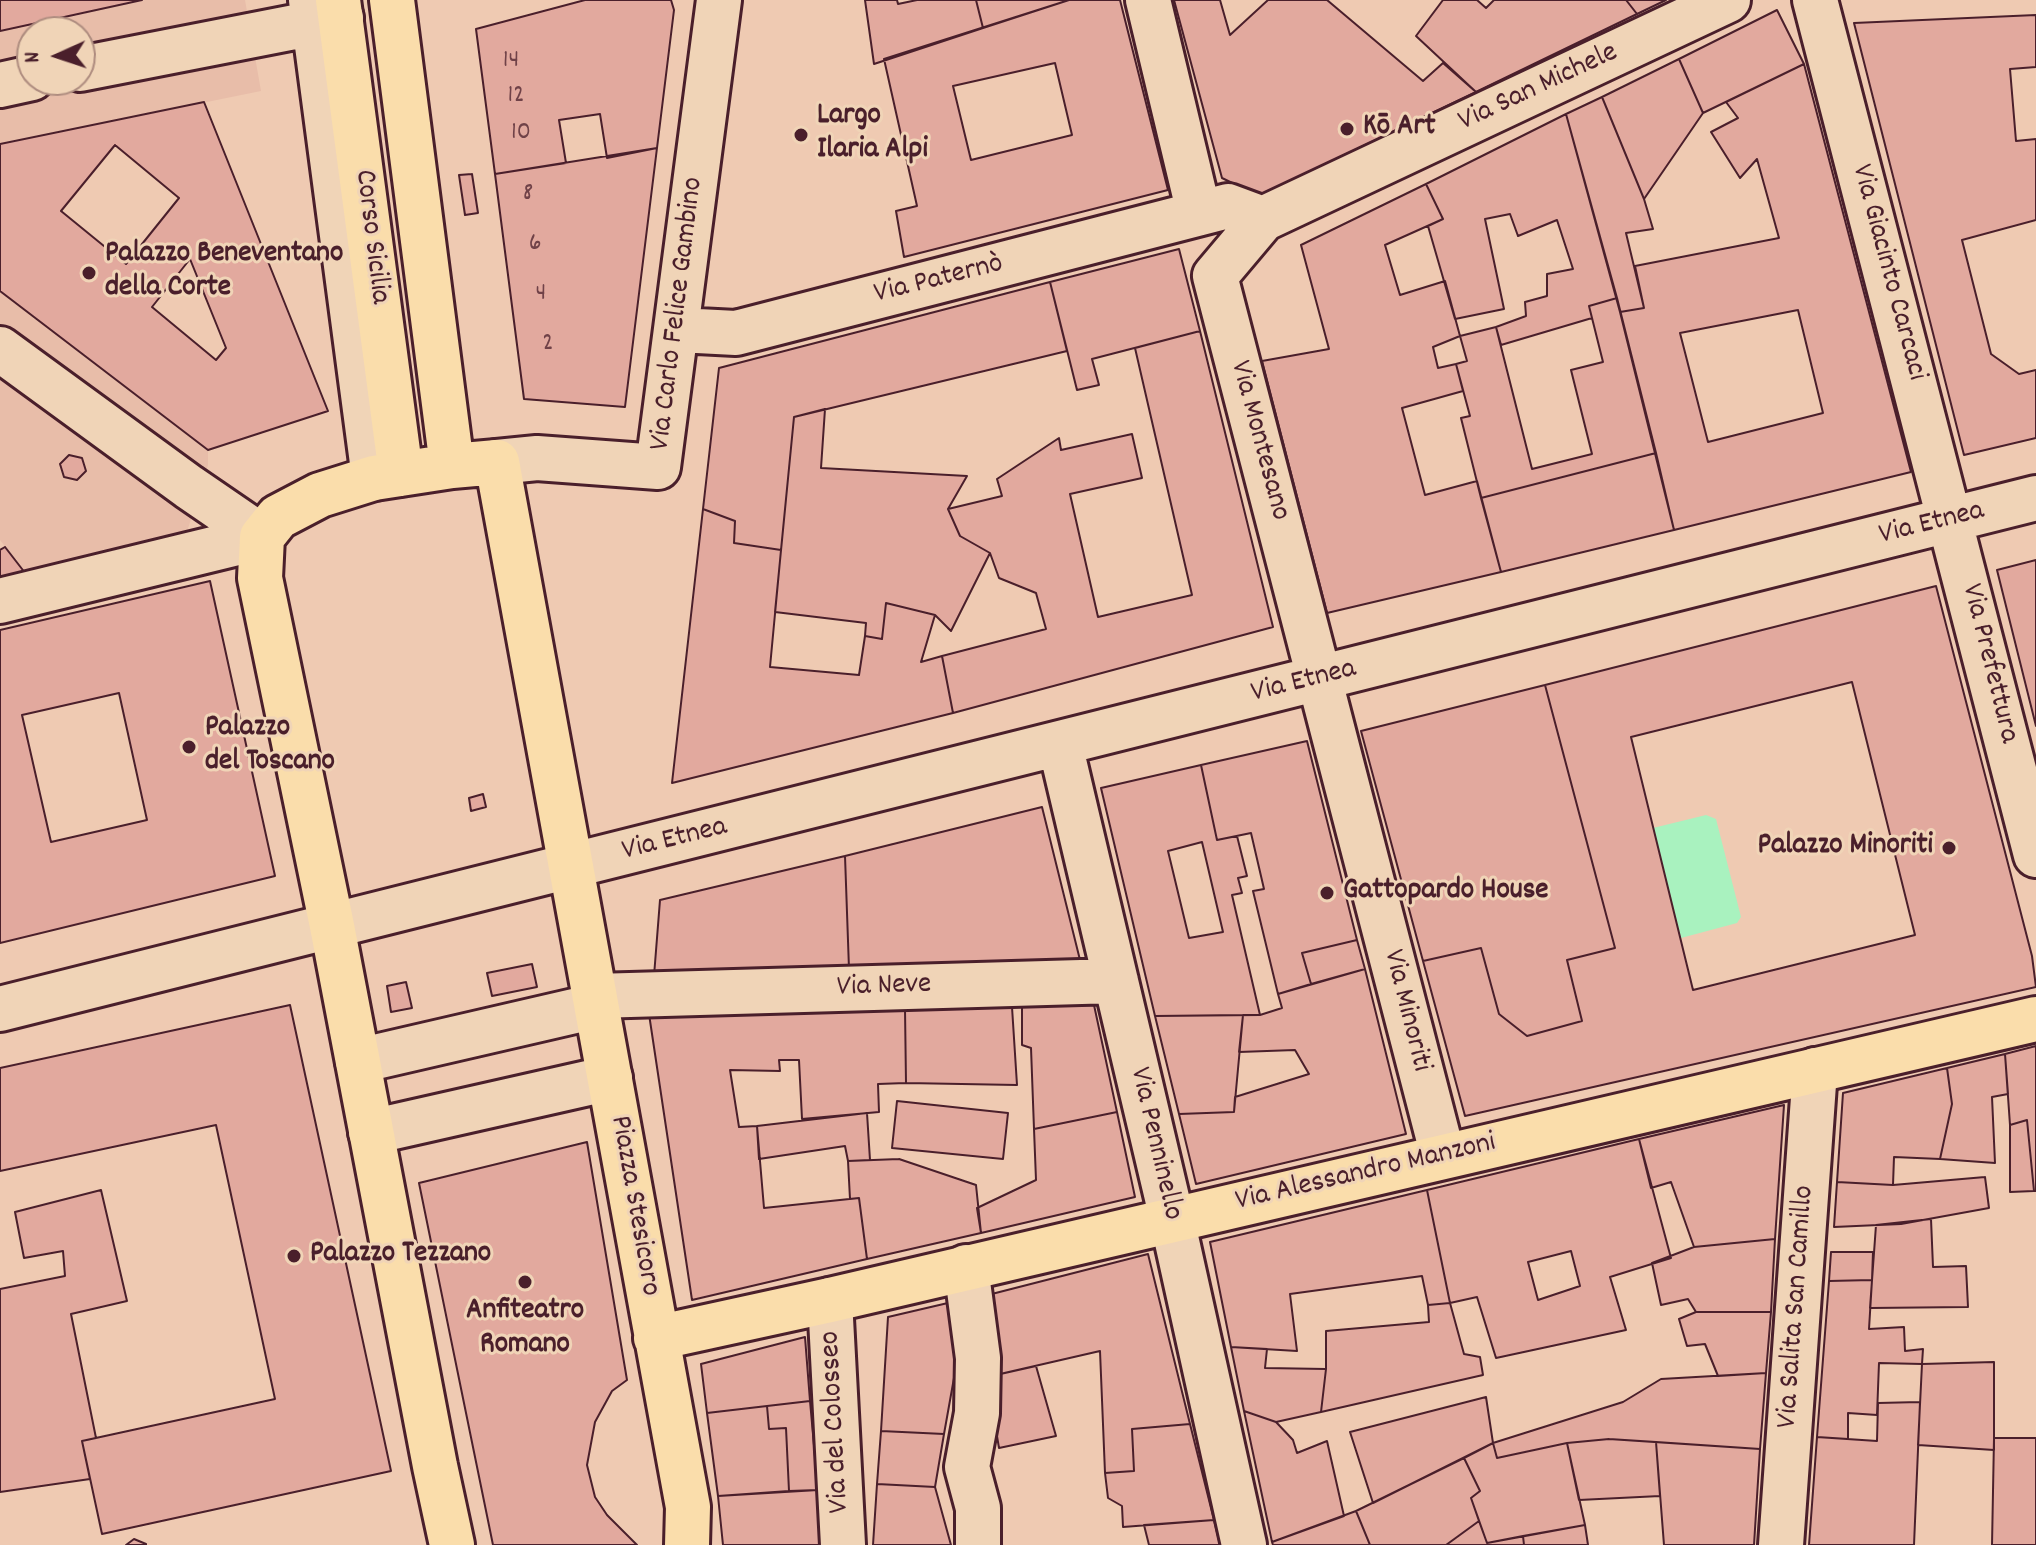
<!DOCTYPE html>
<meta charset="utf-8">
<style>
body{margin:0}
#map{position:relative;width:2036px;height:1545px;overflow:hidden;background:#efcab2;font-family:Dekko,sans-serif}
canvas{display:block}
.north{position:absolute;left:16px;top:16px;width:80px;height:80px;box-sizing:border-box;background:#f0d4b7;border:2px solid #ae8c7f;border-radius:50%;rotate:267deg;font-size:22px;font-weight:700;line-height:32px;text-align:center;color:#4a1f2b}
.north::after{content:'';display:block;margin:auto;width:28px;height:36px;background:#4a1f2b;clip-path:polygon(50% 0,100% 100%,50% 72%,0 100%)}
</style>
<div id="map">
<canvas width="2036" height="1545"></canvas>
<div class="north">N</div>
</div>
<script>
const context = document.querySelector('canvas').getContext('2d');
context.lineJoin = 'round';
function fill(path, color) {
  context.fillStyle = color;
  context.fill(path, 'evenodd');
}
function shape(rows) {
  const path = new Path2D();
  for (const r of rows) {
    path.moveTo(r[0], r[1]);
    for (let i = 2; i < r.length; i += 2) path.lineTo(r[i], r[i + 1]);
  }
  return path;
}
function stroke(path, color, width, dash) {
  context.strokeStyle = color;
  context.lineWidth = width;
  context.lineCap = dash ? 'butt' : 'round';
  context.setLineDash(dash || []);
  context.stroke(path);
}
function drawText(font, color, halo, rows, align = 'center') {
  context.font = font + ' Dekko,sans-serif';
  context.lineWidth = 6;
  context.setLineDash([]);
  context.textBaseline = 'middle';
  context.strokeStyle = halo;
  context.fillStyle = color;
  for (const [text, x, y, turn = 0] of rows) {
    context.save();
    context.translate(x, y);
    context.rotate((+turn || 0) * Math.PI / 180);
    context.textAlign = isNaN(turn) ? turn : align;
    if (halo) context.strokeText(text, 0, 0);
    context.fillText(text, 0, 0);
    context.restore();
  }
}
const built = shape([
 [142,0,245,0,261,91,0,144,0,31],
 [32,32,80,32,80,80,32,80],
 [0,291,208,450,208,465,185,538,29,578,0,540]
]);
const green = shape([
 [1706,815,1716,819,1741,917,1737,923,1681,938,1653,828]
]);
const building = shape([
 [0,0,142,0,0,31,0,0],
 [585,0,671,0,674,10,657,148,607,158,600,114,559,120,566,163,495,174,476,29,585,0],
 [865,0,897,0,898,4,917,0,976,0,983,28,874,64,865,0],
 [976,0,1069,0,983,28,976,0],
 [1069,0,1120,0,1168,190,904,257,896,211,917,206,884,59,1069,0],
 [1055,63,1072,135,971,160,953,86,1055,63],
 [1174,0,1220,0,1230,35,1268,0,1327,0,1423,81,1443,63,1476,92,1259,196,1222,178,1174,0],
 [1443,0,1477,0,1486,8,1494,0,1626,0,1637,14,1476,92,1416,36,1443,0],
 [1626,0,1666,0,1637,14,1626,0],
 [1777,10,1804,64,1703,113,1679,59,1777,10],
 [2036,15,2036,67,2010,69,2016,141,2036,139,2036,220,1962,240,1991,354,2019,374,2036,370,2036,438,1964,455,1854,23,2036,15],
 [1679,59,1703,113,1644,199,1602,97,1679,59],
 [1804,64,1911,472,1674,530,1620,312,1644,308,1635,266,1779,238,1757,159,1740,178,1711,132,1738,118,1726,102,1804,64],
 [1798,310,1823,413,1708,442,1680,333,1798,310],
 [1602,97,1644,199,1653,229,1626,233,1644,308,1620,312,1566,114,1602,97],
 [204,102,328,411,208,450,0,291,0,144,204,102],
 [115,145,179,198,126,264,61,211,115,145],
 [190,259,226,348,216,360,152,307,190,259],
 [1566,114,1617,298,1589,306,1592,318,1501,345,1496,327,1526,316,1525,302,1547,296,1547,274,1573,269,1557,220,1518,236,1510,214,1485,219,1504,309,1455,319,1428,226,1443,219,1426,184,1566,114],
 [657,148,625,407,524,399,495,174,657,148],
 [472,174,478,213,465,215,459,175,472,174],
 [1426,184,1443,219,1385,245,1400,295,1445,281,1460,336,1433,347,1438,368,1456,364,1463,391,1402,408,1425,495,1477,481,1501,572,1327,613,1262,361,1329,349,1301,245,1426,184],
 [1179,249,1200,331,1092,359,1099,385,1077,390,1050,282,1179,249],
 [1050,282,1067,351,794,417,781,550,734,543,735,521,703,509,719,368,1050,282],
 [1617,298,1656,453,1481,498,1461,418,1470,416,1456,364,1467,361,1460,336,1496,327,1532,469,1592,454,1571,370,1603,362,1589,306,1617,298],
 [1200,331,1273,627,953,713,942,656,1046,629,1036,593,999,578,990,553,960,536,948,509,1002,496,997,479,1059,438,1061,450,1132,434,1142,478,1070,494,1098,617,1192,595,1135,348,1200,331],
 [825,409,821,468,967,476,948,509,960,536,990,553,951,631,935,615,886,603,882,639,865,636,866,623,775,612,794,417,825,409],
 [1656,453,1674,530,1501,572,1481,498,1656,453],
 [69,455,82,458,86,471,77,480,64,477,60,464,69,455],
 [703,509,735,521,734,543,781,550,770,667,859,675,865,636,882,639,886,603,935,615,921,662,942,656,953,713,672,783,703,509],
 [5,547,29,578,0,584,0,550,5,547],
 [2036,560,2036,726,1997,570,2036,560],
 [210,581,275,876,0,943,0,630,210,581],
 [119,693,147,820,51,842,22,715,119,693],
 [1936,586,2032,956,2036,987,1465,1116,1423,961,1481,948,1499,1014,1527,1036,1582,1021,1567,960,1615,948,1545,685,1936,586],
 [1852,682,1915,935,1693,990,1631,737,1852,682],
 [1545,685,1615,948,1567,960,1582,1021,1527,1036,1499,1014,1481,948,1423,961,1361,731,1545,685],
 [1307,741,1357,940,1302,953,1311,984,1278,994,1253,891,1264,889,1251,833,1217,840,1201,765,1307,741],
 [1201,765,1217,840,1237,836,1247,876,1238,878,1242,893,1232,895,1260,1015,1155,1016,1101,788,1201,765],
 [1202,842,1223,932,1189,938,1168,851,1202,842],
 [483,794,486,807,471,811,469,798,483,794],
 [1042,807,1080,960,849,969,845,856,1042,807],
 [845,856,849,969,654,976,660,900,845,856],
 [1357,940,1365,969,1311,984,1302,953,1357,940],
 [532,964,537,987,492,996,487,973,532,964],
 [1365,969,1406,1134,1196,1184,1179,1114,1234,1112,1235,1097,1309,1074,1295,1050,1239,1052,1243,1015,1260,1015,1282,1008,1278,994,1365,969],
 [406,982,412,1008,391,1012,387,986,406,982],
 [290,1005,391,1471,102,1534,82,1441,275,1399,216,1125,0,1171,0,1068,290,1005],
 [1094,1005,1117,1112,1034,1129,1031,1048,1022,1045,1022,1006,1094,1005],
 [1012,1007,1017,1085,906,1083,905,1009,1012,1007],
 [905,1009,906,1083,878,1084,879,1112,802,1119,799,1060,779,1060,780,1071,730,1070,739,1127,757,1126,764,1208,859,1198,867,1259,692,1300,649,1014,905,1009],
 [1243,1015,1234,1112,1179,1114,1155,1016,1243,1015],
 [2036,1046,2036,1191,2034,1191,2027,1120,2010,1125,2005,1054,2036,1046],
 [2005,1054,2008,1094,1992,1097,1995,1163,1940,1159,1952,1104,1947,1068,2005,1054],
 [1947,1068,1952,1104,1940,1159,1894,1157,1893,1185,1837,1182,1843,1093,1947,1068],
 [897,1101,1008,1113,1003,1159,892,1148,897,1101],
 [1784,1105,1775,1239,1694,1247,1671,1182,1651,1188,1639,1139,1784,1105],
 [1117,1112,1135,1197,981,1233,977,1208,1036,1180,1034,1129,1117,1112],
 [867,1113,870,1160,848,1161,845,1146,759,1159,757,1126,867,1113],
 [2027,1120,2034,1191,2010,1192,2010,1125,2027,1120],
 [1639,1139,1671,1258,1610,1277,1626,1330,1496,1358,1477,1297,1450,1303,1427,1190,1639,1139],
 [1571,1251,1580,1286,1538,1300,1528,1262,1571,1251],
 [587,1142,627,1380,612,1391,595,1422,587,1465,595,1497,607,1515,637,1545,493,1545,419,1183,587,1142],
 [899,1159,976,1185,981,1233,867,1259,859,1198,850,1199,848,1161,899,1159],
 [1985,1177,1989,1208,1901,1224,1834,1227,1837,1182,1893,1185,1985,1177],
 [101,1190,127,1301,71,1314,96,1438,82,1441,90,1479,0,1492,0,1289,65,1276,63,1251,24,1258,15,1212,101,1190],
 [1427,1190,1450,1303,1428,1305,1422,1276,1290,1294,1297,1351,1231,1347,1210,1242,1427,1190],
 [1931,1219,1933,1267,1966,1266,1968,1307,1870,1308,1876,1225,1931,1219],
 [1775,1239,1771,1312,1696,1312,1688,1299,1661,1305,1652,1263,1694,1247,1775,1239],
 [1831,1252,1873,1252,1872,1280,1829,1281,1831,1252],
 [1148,1254,1190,1424,1132,1429,1134,1471,1105,1473,1100,1351,987,1377,980,1297,1148,1254],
 [1872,1280,1869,1329,1904,1327,1905,1351,1923,1349,1922,1364,1879,1363,1877,1415,1848,1413,1848,1439,1817,1437,1829,1281,1872,1280],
 [965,1299,969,1341,954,1378,944,1434,881,1431,888,1317,965,1299],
 [1450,1303,1464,1354,1480,1357,1483,1375,1321,1412,1326,1369,1326,1331,1429,1322,1428,1305,1450,1303],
 [1696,1312,1771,1312,1766,1373,1718,1376,1705,1344,1687,1346,1679,1319,1696,1312],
 [805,1337,810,1401,707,1413,701,1364,805,1337],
 [1231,1347,1267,1349,1265,1368,1326,1369,1321,1412,1276,1422,1244,1411,1231,1347],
 [1994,1362,1994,1450,1918,1445,1922,1364,1994,1362],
 [1036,1366,1056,1436,999,1448,987,1377,1036,1366],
 [1766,1373,1760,1449,1609,1439,1567,1443,1497,1458,1493,1443,1623,1402,1661,1379,1766,1373],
 [1486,1397,1493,1443,1373,1503,1350,1432,1486,1397],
 [810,1401,818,1490,789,1491,786,1428,769,1429,767,1406,810,1401],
 [1920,1402,1914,1545,1809,1545,1817,1437,1877,1441,1878,1403,1920,1402],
 [767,1406,769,1429,786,1428,789,1491,718,1496,707,1413,767,1406],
 [1244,1411,1276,1422,1293,1440,1297,1453,1327,1441,1344,1516,1272,1542,1244,1411],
 [1190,1424,1214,1520,1123,1527,1122,1506,1108,1498,1105,1473,1134,1471,1132,1429,1190,1424],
 [881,1431,944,1434,935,1487,877,1484,881,1431],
 [1994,1438,2036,1438,2036,1545,1992,1545,1994,1438],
 [1609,1439,1656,1442,1660,1496,1579,1500,1567,1443,1609,1439],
 [1656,1442,1760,1449,1754,1545,1664,1545,1656,1442],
 [1493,1443,1497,1458,1567,1443,1585,1525,1487,1543,1471,1498,1480,1491,1464,1458,1493,1443],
 [1464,1458,1480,1491,1471,1498,1479,1521,1446,1545,1370,1545,1356,1511,1464,1458],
 [877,1484,935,1487,951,1545,873,1545,877,1484],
 [818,1490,821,1545,723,1545,718,1496,818,1490],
 [1356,1511,1370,1545,1273,1545,1272,1542,1356,1511],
 [1214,1520,1220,1545,1149,1545,1144,1525,1214,1520],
 [1479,1521,1487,1543,1523,1536,1524,1545,1446,1545,1479,1521],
 [1585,1525,1588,1545,1524,1545,1523,1536,1585,1525],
 [134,1539,146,1544,146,1545,126,1545,134,1539]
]);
const minor = shape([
 [311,0,374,478],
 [1148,0,1199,213],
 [1815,0,2036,855],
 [80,69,341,18],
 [0,85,32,78],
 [678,330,736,333,1228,206,1263,219],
 [0,349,189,487,262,537],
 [497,462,537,458,658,467,719,0],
 [0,601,262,537],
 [1060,744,1172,1219,1244,1545],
 [595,996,1116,981],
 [0,1009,2036,498],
 [358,1061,596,1006],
 [371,1132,610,1078],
 [1443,1156,1215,276,1263,219,1728,0],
 [966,1267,978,1358,977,1413,967,1467,978,1508,978,1545],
 [830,1300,843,1545],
 [1781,1545,1815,1070]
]);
const major = shape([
 [338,0,401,474],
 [392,0,452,466],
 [656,1338,830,1300,2036,1019],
 [452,1545,435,1466,332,926,260,578,262,537,278,517,320,495,374,478,452,466,497,462,688,1507,687,1545]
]);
const markers = [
 [1347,129,8,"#4a1f2b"],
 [801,135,8,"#4a1f2b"],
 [89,273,8,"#4a1f2b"],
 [189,747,8,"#4a1f2b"],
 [1949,848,8,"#4a1f2b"],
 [1327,893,8,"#4a1f2b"],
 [294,1256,8,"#4a1f2b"],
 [525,1282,8,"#4a1f2b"]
];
const numberNames = [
 ["14",511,62],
 ["12",516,97],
 ["10",521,134],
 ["8",528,195],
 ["6",535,245],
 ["4",541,295],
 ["2",548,345]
];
const streetNames = [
 ["Via San Michele",1539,89,-25],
 ["Corso Sicilia",370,237,83],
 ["Via Giacinto Carcaci",1887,273,75],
 ["Via Paternò",939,281,-14],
 ["Via Carlo Felice Gambino",679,314,-83],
 ["Via Montesano",1258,441,75],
 ["Via Etnea",1932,525,-14],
 ["Via Prefettura",1988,664,76],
 ["Via Etnea",1304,683,-14],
 ["Via Etnea",675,841,-14],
 ["Via Neve",884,988,-2],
 ["Via Minoriti",1405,1011,76],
 ["Via Penninello",1154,1144,77],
 ["Via Alessandro Manzoni",1366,1174,-13],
 ["Piazza Stesicoro",633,1206,80],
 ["Via Salita San Camillo",1798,1307,-86],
 ["Via del Colosseo",837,1422,-93]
];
const poiNames = [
 ["Largo",817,118],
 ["Ilaria Alpi",817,152],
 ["Kō Art",1363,129],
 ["Palazzo Beneventano",105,256],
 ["della Corte",105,290],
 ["Palazzo",205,730],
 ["del Toscano",205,764],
 ["Palazzo Minoriti",1933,848,"right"],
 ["Gattopardo House",1343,893],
 ["Palazzo Tezzano",310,1256],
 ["Anfiteatro",525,1313,"center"],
 ["Romano",525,1347,"center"]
];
fill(built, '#e8bda9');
fill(green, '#a9f2bf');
fill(building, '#e2a99e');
stroke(building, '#4a1f2b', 2);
stroke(minor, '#4a1f2b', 50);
stroke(major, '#4a1f2b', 50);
stroke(minor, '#f0d4b7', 44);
stroke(major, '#faddab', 44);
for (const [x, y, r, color] of markers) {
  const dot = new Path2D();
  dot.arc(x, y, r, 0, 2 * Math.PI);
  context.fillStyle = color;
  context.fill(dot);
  stroke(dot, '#f0d4b7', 3);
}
drawText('26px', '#704248', null, numberNames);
drawText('30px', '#4a1f2b', '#f0d4b7', streetNames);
drawText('bold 30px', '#4a1f2b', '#f0d4b7', poiNames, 'left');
</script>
